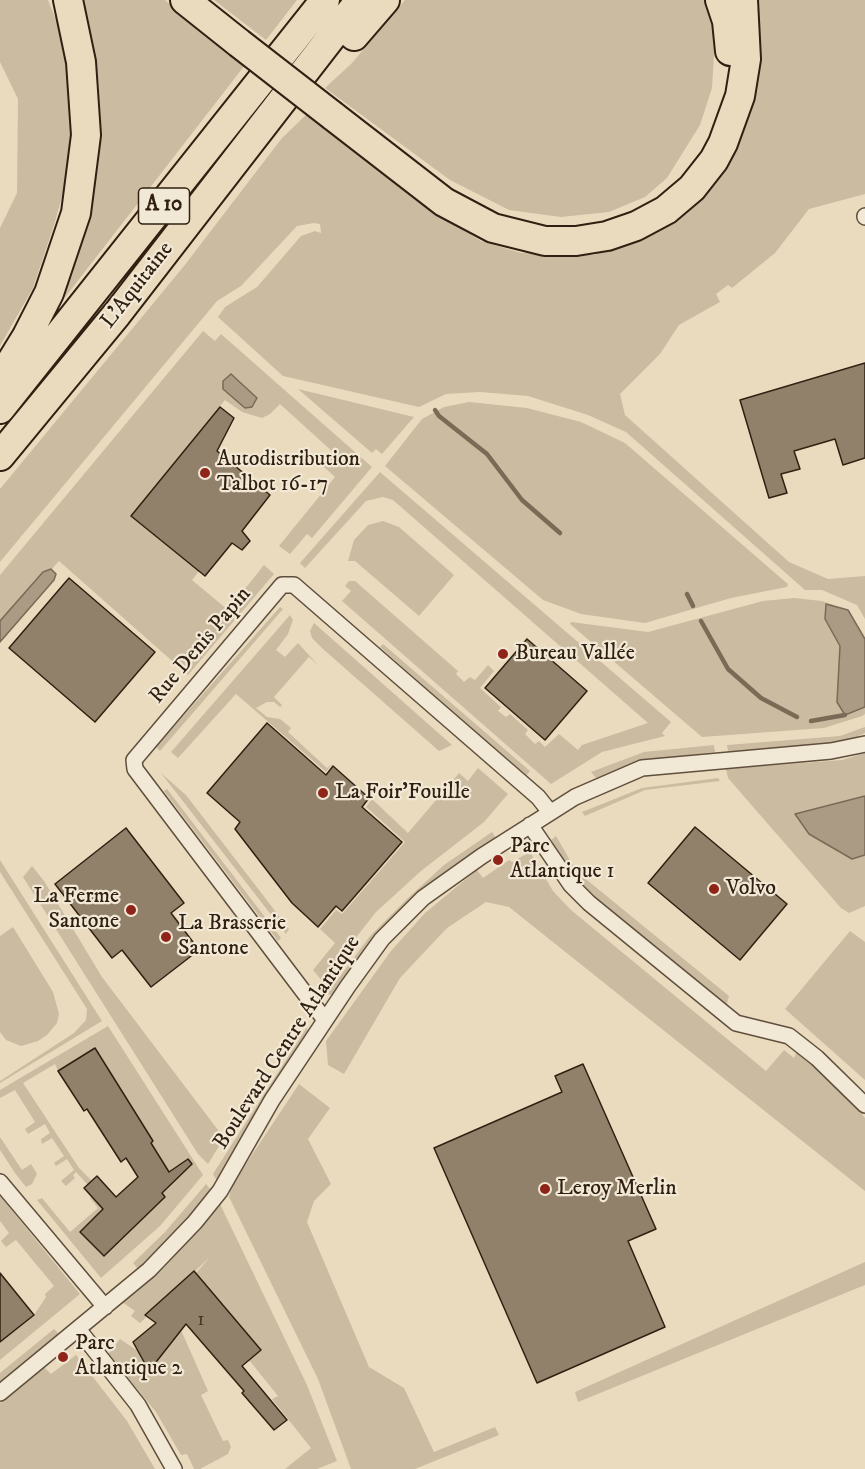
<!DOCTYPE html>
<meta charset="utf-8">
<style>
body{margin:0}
canvas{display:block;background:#eadbbf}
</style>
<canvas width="865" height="1469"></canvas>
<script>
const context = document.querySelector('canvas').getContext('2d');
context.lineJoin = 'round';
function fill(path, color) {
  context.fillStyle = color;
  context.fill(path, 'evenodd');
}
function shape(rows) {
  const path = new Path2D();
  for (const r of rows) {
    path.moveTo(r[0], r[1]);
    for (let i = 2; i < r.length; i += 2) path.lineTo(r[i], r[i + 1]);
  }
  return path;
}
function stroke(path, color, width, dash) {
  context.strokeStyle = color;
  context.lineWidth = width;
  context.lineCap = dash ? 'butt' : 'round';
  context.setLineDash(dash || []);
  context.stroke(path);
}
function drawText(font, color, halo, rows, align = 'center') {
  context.font = font + ' "IM FELL DW Pica",serif';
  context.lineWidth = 4.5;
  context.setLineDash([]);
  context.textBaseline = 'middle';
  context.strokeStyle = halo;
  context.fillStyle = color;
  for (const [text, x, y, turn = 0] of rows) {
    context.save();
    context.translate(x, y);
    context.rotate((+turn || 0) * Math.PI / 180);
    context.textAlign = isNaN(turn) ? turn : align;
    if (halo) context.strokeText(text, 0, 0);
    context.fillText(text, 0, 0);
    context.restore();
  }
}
const green = shape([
 [0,0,48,0,71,59,73,97,72,162,54,225,33,288,0,346,0,228,17,193,18,99,0,62],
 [75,0,165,0,245,65,25,349,84,205],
 [214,0,297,0,266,40],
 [405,0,706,0,715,37,712,88,700,125,667,178,645,197,609,212,561,217,509,210,450,180,325,88,352,63],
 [755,0,865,0,865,194,809,209,775,253,732,288,728,285,716,294,720,302,679,325,660,354,620,394,625,415,789,562,828,579,865,576,865,619,857,605,822,590,805,590,626,432,588,415,528,396,480,392,446,394,419,407,283,376,218,317,225,307,257,287,301,236,315,231,321,233,320,224,314,223,297,226,241,286,217,301,0,562,0,489,184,266,282,138,308,113,338,140,426,208,481,241,521,253,594,255,654,232,705,191],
 [203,331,215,341,221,334,372,467,312,538,307,534,290,554,279,546,335,477,323,466,334,453,280,404,270,414,262,418,242,412,225,400,131,516,199,571,192,580,228,610,264,565,274,574,188,675,59,561,0,627,0,575],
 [298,389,414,417,382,454,376,449,372,453],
 [469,402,527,408,581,422,625,443,782,579,788,584,787,587,731,598,645,623,581,614,543,600,385,466,422,419,444,407],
 [380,472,671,722,662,733,665,736,602,752,551,784,342,601,351,591,345,586,349,581,355,581,458,671,456,674,464,682,470,677,475,680,488,665,494,671,480,688,501,707,498,711,506,717,510,714,528,730,525,734,535,744,539,741,545,747,559,734,578,750,582,745,648,723,393,500,383,497,366,501,305,568,300,563],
 [383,521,399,527,454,575,419,616,355,561,348,561,354,540,368,525],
 [794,598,822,601,848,610,865,639,865,714,862,716,824,728,702,737,570,624,571,622,648,632,763,601],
 [280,607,283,609,160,751,156,747],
 [290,615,293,620,288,634,276,650,285,657,298,643,318,665,309,657,274,697,282,705,280,707,274,702,267,702,256,708,267,717,280,719,291,728,288,732,327,768,332,763,326,772,236,694,178,758,171,752],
 [314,623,452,745,439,751,323,649,312,638,310,631],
 [383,644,530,771,525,777,380,647],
 [865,727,865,733,852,739,816,748,728,751,727,745,840,736],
 [714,745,715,752,644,760,596,778,591,772,644,752],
 [865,753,865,906,849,913,841,908,728,778,726,769,842,760],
 [478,768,508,794,484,822,421,871,376,912,322,981,313,970,335,943,320,929,336,910,342,914,405,842,366,807,372,799,408,833,459,773,468,781],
 [161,773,186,795,289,929,286,934],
 [718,778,720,781,645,790,585,816,582,812,642,788],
 [167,789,281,938,278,941,164,791],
 [492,832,496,838,461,862,336,994,326,995,370,936,408,898,444,865],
 [556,836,574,867,587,880,729,996,726,1007,582,888,551,840],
 [530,852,553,891,571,910,766,1071,784,1050,794,1058,797,1051,845,1094,865,1118,865,1191,509,907,486,902,447,928,400,978,344,1074,328,1065,326,1041,391,951,425,913,477,870,483,878,509,860,512,862],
 [0,860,102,1021,0,1083,0,1081,74,1033,86,1020,87,1009,0,872],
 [32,866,44,881,102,977,224,1138,208,1164,198,1154,23,877],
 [13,927,53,992,59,1014,57,1023,47,1035,38,1041,21,1046,6,1040,0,1032,0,936],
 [850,931,865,942,865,1080,785,1009],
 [108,1026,203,1175,160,1226,101,1278,37,1200,42,1198,70,1232,98,1208,90,1198,96,1192,108,1204,81,1232,104,1256,165,1197,162,1193,174,1181,151,1143,153,1141,95,1049,58,1071,55,1064,23,1083,79,1168,92,1181,88,1185,76,1172,73,1175,75,1178,66,1186,61,1181,74,1170,67,1159,56,1166,54,1163,64,1156,52,1138,42,1144,41,1139,50,1133,45,1124,28,1134,25,1129,35,1122,15,1090,0,1098,0,1090],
 [307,1027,309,1035,217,1181,213,1174],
 [299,1084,330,1108,308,1139,331,1184,314,1201,307,1222,369,1367,404,1388,434,1452,495,1427,499,1435,415,1469,351,1469,318,1379,229,1197,232,1185],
 [0,1137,22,1170,31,1164,37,1174,32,1184,26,1187,15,1173,0,1150],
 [206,1184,211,1190,184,1226,138,1269,133,1263,165,1232],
 [0,1196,80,1294,0,1360,0,1340,34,1315,46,1297,45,1294,54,1286,16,1240,6,1247,1,1241,9,1233,0,1221],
 [220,1204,307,1385,337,1461,317,1469,285,1469,311,1448,272,1399,278,1396,249,1360,260,1349,196,1273,210,1257,140,1323,131,1316,135,1311,122,1302,165,1267],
 [865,1262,865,1285,578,1402,575,1392],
 [54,1329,59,1334,0,1382,0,1373],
 [181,1330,208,1391,201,1395,223,1441,228,1440,231,1447,228,1454,200,1469,194,1469,187,1454,181,1455,156,1412,108,1354,120,1339,138,1351,149,1371],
 [76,1355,127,1421,155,1469,0,1469,0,1403,44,1367,51,1374]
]);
const water = shape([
 [231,374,257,398,252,407,245,408,223,389,223,381,231,374],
 [51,569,56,574,54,580,0,642,0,621,43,572,51,569],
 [826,604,848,610,865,639,865,707,845,715,837,702,840,646,825,619,826,604],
 [865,796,865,855,852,859,809,834,795,814,865,796]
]);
const stream = shape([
 [435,410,439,416,487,454,522,500,560,533],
 [687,594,693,606],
 [701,621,728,669,761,698,797,717],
 [811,721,845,715]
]);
const building = shape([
 [865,363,865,458,843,465,835,439,794,451,800,469,781,474,787,493,769,498,740,400,865,363],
 [220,407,234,418,217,451,270,495,242,531,250,541,242,550,232,543,205,576,131,516,220,407],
 [69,578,155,652,95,722,9,648,69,578],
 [527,639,587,691,545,740,485,688,527,639],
 [267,723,326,775,333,766,369,798,362,807,402,842,342,911,336,906,318,927,292,903,235,829,240,822,207,793,267,723],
 [695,827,787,904,740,960,648,883,695,827],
 [126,828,184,903,171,913,199,950,151,987,122,950,112,958,55,884,126,828],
 [95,1048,153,1141,151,1143,169,1172,188,1159,192,1164,162,1193,165,1197,104,1256,80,1232,103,1209,84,1188,97,1176,116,1197,138,1177,126,1158,121,1162,87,1109,84,1111,58,1071,95,1048],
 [583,1064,656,1229,628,1241,665,1327,537,1383,434,1148,562,1092,555,1076,583,1064],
 [194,1271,261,1350,242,1366,287,1420,274,1430,242,1393,244,1391,186,1324,149,1371,133,1342,156,1323,145,1315,194,1271],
 [0,1273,34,1315,0,1342,0,1273]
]);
const minor = shape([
 [865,216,865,217],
 [530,825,571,885,589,903,736,1023,789,1036,817,1058,865,1105],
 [325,1020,135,769,134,760,282,585,294,585,538,797,550,812],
 [0,1182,105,1307],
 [78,1329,138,1405,174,1469],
 [0,1393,149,1270,195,1222,220,1191,272,1100,348,986,382,939,423,898,482,856,575,797,642,768,831,751,865,744]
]);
const motorway = shape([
 [185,0,239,43],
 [720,0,727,21,730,51],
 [354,36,385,0],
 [333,116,444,202,493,228,545,241,576,241,607,236,636,226,666,210,692,188,714,160,723,143,740,96,746,59,743,0],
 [0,380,27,336,49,293,76,213,86,135,81,62,68,0],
 [0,409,325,0],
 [0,456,117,314,360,0]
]);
const motorwayBridge = shape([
 [239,43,333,116]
]);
const markers = [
 [205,473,6,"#8f2418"],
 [503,654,6,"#8f2418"],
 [323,793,6,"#8f2418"],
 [498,860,6,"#8f2418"],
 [714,889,6,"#8f2418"],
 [131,910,6,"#8f2418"],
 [166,937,6,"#8f2418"],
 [545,1189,6,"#8f2418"],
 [63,1357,6,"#8f2418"]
];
const numberNames = [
 ["1",201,1321]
];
const shields = [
 [164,206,51]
];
const shieldNames = [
 ["A 10",164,206]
];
const streetNames = [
 ["L'Aquitaine",138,286,-52],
 ["Rue Denis Papin",201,646,-50],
 ["Boulevard Centre Atlantique",288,1043,-57]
];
const poiNames = [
 ["Autodistribution",217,460],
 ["Talbot 16-17",217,485],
 ["Bureau Vallée",515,654],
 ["La Foir'Fouille",335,793],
 ["Parc",510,847],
 ["Atlantique 1",510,872],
 ["Volvo",726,889],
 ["La Ferme",119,897,"right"],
 ["Santone",119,922,"right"],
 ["La Brasserie",178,924],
 ["Santone",178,949],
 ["Leroy Merlin",557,1189],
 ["Parc",75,1344],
 ["Atlantique 2",75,1369]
];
fill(green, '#cbbba1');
fill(water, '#ab9b84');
stroke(water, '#7a6a56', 1.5);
stroke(stream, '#7a6a56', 4.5);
fill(building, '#91816b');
stroke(building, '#312011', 1.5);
stroke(minor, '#5f4f3c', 18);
stroke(motorway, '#312011', 32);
stroke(minor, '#f1e8d5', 15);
stroke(motorway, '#eadbbf', 28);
stroke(motorwayBridge, '#312011', 32, []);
stroke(motorwayBridge, '#eadbbf', 28);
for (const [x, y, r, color] of markers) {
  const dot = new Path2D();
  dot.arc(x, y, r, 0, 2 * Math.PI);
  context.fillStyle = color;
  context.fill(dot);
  stroke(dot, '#f1e8d5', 2);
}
drawText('20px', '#493828', null, numberNames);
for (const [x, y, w] of shields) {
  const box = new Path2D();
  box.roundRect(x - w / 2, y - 18, w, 36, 4.5);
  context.fillStyle = '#f1e8d5';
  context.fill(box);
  stroke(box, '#312011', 1.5);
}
drawText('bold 21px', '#312011', null, shieldNames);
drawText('22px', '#312011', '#f1e8d5', streetNames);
drawText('22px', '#312011', '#f1e8d5', poiNames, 'left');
</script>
